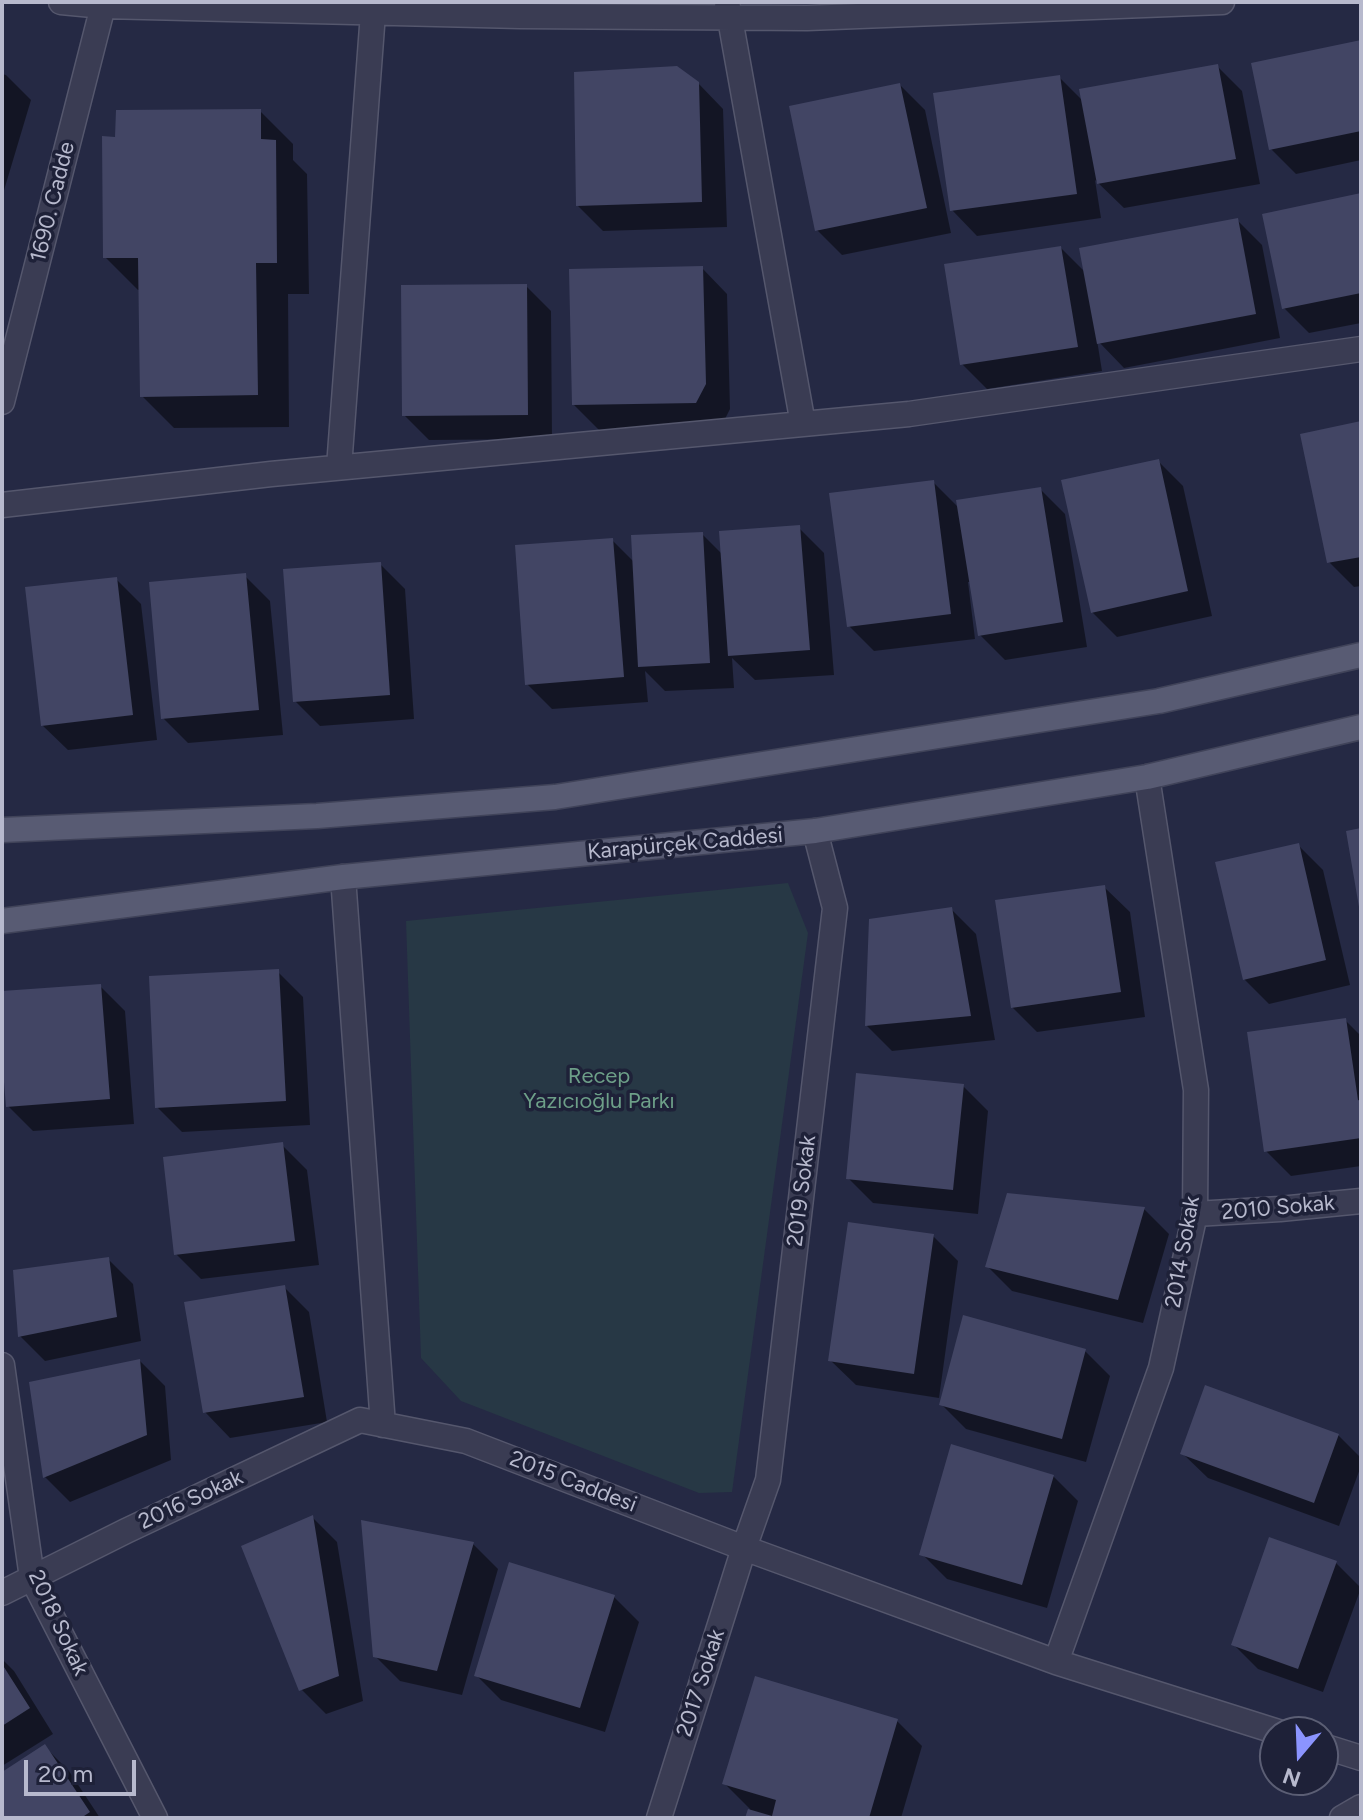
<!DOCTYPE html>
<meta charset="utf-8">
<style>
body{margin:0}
#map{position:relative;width:1363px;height:1820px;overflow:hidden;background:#252944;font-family:Figtree,sans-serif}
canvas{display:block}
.frame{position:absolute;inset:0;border:4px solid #b7b9cd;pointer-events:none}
.north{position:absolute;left:1259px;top:1716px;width:80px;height:80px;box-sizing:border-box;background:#1e2138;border:2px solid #5b5e74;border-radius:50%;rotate:199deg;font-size:22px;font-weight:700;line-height:32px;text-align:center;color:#b7b9cd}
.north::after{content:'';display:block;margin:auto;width:28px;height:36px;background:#8b94fe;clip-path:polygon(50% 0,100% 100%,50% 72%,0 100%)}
.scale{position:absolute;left:24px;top:1760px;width:112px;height:36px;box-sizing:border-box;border:4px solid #b7b9cd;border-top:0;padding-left:10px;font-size:24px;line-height:28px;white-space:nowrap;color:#b7b9cd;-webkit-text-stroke:6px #1e2138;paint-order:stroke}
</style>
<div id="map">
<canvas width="1363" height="1820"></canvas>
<div class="frame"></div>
<div class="north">N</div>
<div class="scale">20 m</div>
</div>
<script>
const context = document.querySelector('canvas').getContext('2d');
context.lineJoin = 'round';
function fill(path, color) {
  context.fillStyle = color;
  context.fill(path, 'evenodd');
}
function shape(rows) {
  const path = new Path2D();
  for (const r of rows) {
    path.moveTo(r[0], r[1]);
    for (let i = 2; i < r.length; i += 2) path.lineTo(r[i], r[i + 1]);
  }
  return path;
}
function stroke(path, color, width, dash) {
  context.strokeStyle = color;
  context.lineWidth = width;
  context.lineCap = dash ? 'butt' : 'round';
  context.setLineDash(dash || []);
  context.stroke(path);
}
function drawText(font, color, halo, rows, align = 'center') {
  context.font = font + ' Figtree,sans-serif';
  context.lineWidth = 7;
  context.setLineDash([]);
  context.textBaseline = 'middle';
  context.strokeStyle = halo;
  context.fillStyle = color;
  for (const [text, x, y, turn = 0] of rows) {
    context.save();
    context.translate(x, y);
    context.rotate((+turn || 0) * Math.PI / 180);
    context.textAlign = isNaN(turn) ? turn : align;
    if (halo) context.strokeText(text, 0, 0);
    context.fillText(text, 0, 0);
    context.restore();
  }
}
const green = shape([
 [788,883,808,933,732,1492,699,1493,461,1401,421,1358,406,921]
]);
const shadow = shape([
 [1361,42,1361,160,1296,174,1271,149],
 [1217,66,1242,91,1260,184,1124,208,1095,180,1101,218,977,236,952,210,1059,77,1083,101],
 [2,74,6,75,31,100,2,197],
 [698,83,723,109,727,227,603,231,578,206],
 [900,85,925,110,951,233,842,255,817,230],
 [260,111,293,144,293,160,307,174,309,294,288,294,289,427,174,428,142,396,141,290,138,290,105,257,117,139],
 [1361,195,1361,323,1309,333,1284,308],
 [1237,220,1262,245,1280,338,1124,368,1097,340,1102,371,987,389,962,364,1061,248,1086,273],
 [702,268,727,294,730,409,721,427,599,430,574,405],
 [526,286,551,311,552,439,429,440,404,415],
 [1361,423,1361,586,1354,587,1329,562],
 [1158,461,1183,486,1212,616,1117,637,1092,612],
 [933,482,959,508,1040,489,1065,514,1087,647,1005,660,980,635,971,582,968,582,975,639,874,651,849,626],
 [799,528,824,553,834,675,755,680,732,658,734,688,665,691,645,671,648,702,552,709,527,684,612,540,635,563,702,534,722,554],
 [380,564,405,589,414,719,320,726,295,701],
 [245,576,270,601,283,735,188,743,163,718],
 [116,579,141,604,157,740,68,750,42,725],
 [1298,845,1323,870,1350,985,1269,1004,1244,979],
 [1104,887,1130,912,1145,1017,1037,1032,1012,1007],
 [951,909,976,934,995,1040,892,1051,867,1026],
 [278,972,303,997,310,1125,182,1132,157,1107],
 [100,986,125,1011,134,1124,33,1131,8,1106,2,1032,2,993],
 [1345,1020,1361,1036,1361,1166,1291,1176,1266,1151],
 [963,1086,988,1111,978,1214,873,1203,848,1178],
 [282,1145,307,1170,319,1265,201,1279,176,1254],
 [1144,1209,1169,1234,1143,1323,1012,1291,987,1266],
 [933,1236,958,1261,939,1398,856,1385,830,1360],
 [108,1259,133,1284,141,1341,45,1361,20,1336],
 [284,1287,309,1312,327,1422,230,1438,205,1412],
 [1085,1351,1110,1376,1086,1462,966,1429,941,1404],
 [140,1361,165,1386,171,1460,70,1502,45,1477],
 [1338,1435,1361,1458,1361,1466,1339,1526,1208,1478,1182,1453],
 [1053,1476,1078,1501,1047,1608,947,1579,922,1554],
 [312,1517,337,1542,363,1701,326,1714,301,1689],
 [364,1522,473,1544,498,1569,462,1695,400,1681,375,1656],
 [1336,1563,1361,1588,1323,1692,1258,1669,1233,1644],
 [614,1597,639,1622,605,1732,501,1700,476,1675],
 [2,1659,14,1671,53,1734,2,1766],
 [897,1721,922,1746,901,1818,747,1818,750,1809,725,1784],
 [44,1746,69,1771,100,1818,2,1818,2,1775]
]);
const building = shape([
 [1361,40,1361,131,1269,150,1251,63],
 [1218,64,1236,159,1097,184,1079,89],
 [677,66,699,82,702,202,576,206,574,72],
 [1060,75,1077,194,950,211,933,93],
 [900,83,927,208,815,231,789,106],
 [261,109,261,139,276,140,277,263,256,263,258,395,140,397,138,258,103,258,102,136,115,137,116,110],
 [1361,193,1361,293,1282,309,1262,214],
 [1238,218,1256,314,1097,344,1079,248],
 [1061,246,1078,347,960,365,944,264],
 [703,266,706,384,696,403,572,405,569,269],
 [527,284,528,415,402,416,401,285],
 [1361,421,1361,557,1327,563,1300,434],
 [1159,459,1188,591,1091,613,1061,480],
 [934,480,951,614,847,627,829,493],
 [1041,487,1063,622,978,636,956,500],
 [800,525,810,650,728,656,719,531],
 [703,532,710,663,638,667,631,535],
 [613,538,624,677,525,685,515,545],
 [381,562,390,695,293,702,283,569],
 [246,573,259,710,161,719,149,582],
 [117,577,133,715,41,726,25,587],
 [1361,828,1361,907,1359,907,1346,831],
 [1299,843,1326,960,1243,980,1215,862],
 [1105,885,1121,992,1011,1008,995,900],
 [952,907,971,1016,865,1026,869,919],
 [279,969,286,1101,155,1108,149,976],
 [101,984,110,1099,6,1107,2,1057,2,991],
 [1346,1018,1358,1100,1361,1101,1361,1138,1264,1152,1247,1032],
 [856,1073,964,1084,953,1190,846,1179],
 [283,1142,295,1241,174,1255,163,1157],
 [1007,1193,1145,1207,1118,1300,985,1267],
 [848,1222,934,1234,914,1374,828,1361],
 [109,1257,117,1317,18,1337,13,1270],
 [285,1285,304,1397,203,1413,184,1302],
 [963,1315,1086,1349,1062,1439,939,1405],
 [140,1359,147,1435,43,1478,29,1382],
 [1205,1385,1339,1434,1314,1503,1180,1454],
 [951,1444,1054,1475,1022,1585,919,1555],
 [313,1515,339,1676,299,1691,241,1546],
 [361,1520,474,1542,437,1671,373,1657],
 [1269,1537,1337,1561,1298,1669,1231,1645],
 [509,1562,615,1595,580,1708,474,1676],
 [2,1664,30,1708,2,1726],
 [755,1676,898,1719,869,1818,745,1818,748,1809,772,1816,776,1800,722,1784],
 [45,1744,90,1812,81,1818,2,1818,2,1772]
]);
const minor = shape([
 [61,2,103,6,520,16,807,18,1222,2],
 [727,2,803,424],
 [2,402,104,2],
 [339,467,373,13],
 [2,505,271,474,909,414,1361,349],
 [343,877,383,1425],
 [1195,1214,1280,1209,1361,1201],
 [2,1365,32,1578,155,1818],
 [2,1593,126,1531,360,1420,466,1441,744,1548,1056,1662,1278,1732],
 [1056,1662,1161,1368,1195,1214,1196,1090,1147,777],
 [1323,1746,1361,1758],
 [659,1818,744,1548,768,1480,835,908,815,831],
 [1342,1818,1361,1807]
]);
const major = shape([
 [2,830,317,816,555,797,1159,701,1361,655],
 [2,921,343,877,815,831,1147,777,1361,727]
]);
const streetNames = [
 ["1690. Cadde",53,202,-76],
 ["Karapürçek Caddesi",685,844,-5],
 ["2019 Sokak",802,1191,-83],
 ["2010 Sokak",1278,1208,-5],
 ["2014 Sokak",1183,1252,-80],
 ["2015 Caddesi",573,1482,21],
 ["2016 Sokak",191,1500,-25],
 ["2018 Sokak",58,1623,65],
 ["2017 Sokak",701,1683,-72]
];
const parkNames = [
 ["Recep",599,1077],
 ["Yazıcıoğlu Parkı",599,1102]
];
fill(green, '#273845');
fill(shadow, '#0007');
fill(building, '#424564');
stroke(minor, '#55576d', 27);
stroke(major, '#404359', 27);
stroke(minor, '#3a3c53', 24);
stroke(major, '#585b73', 24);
drawText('22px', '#b7b9cd', '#1e2138', streetNames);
drawText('22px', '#6d9f88', '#1e2138', parkNames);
</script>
